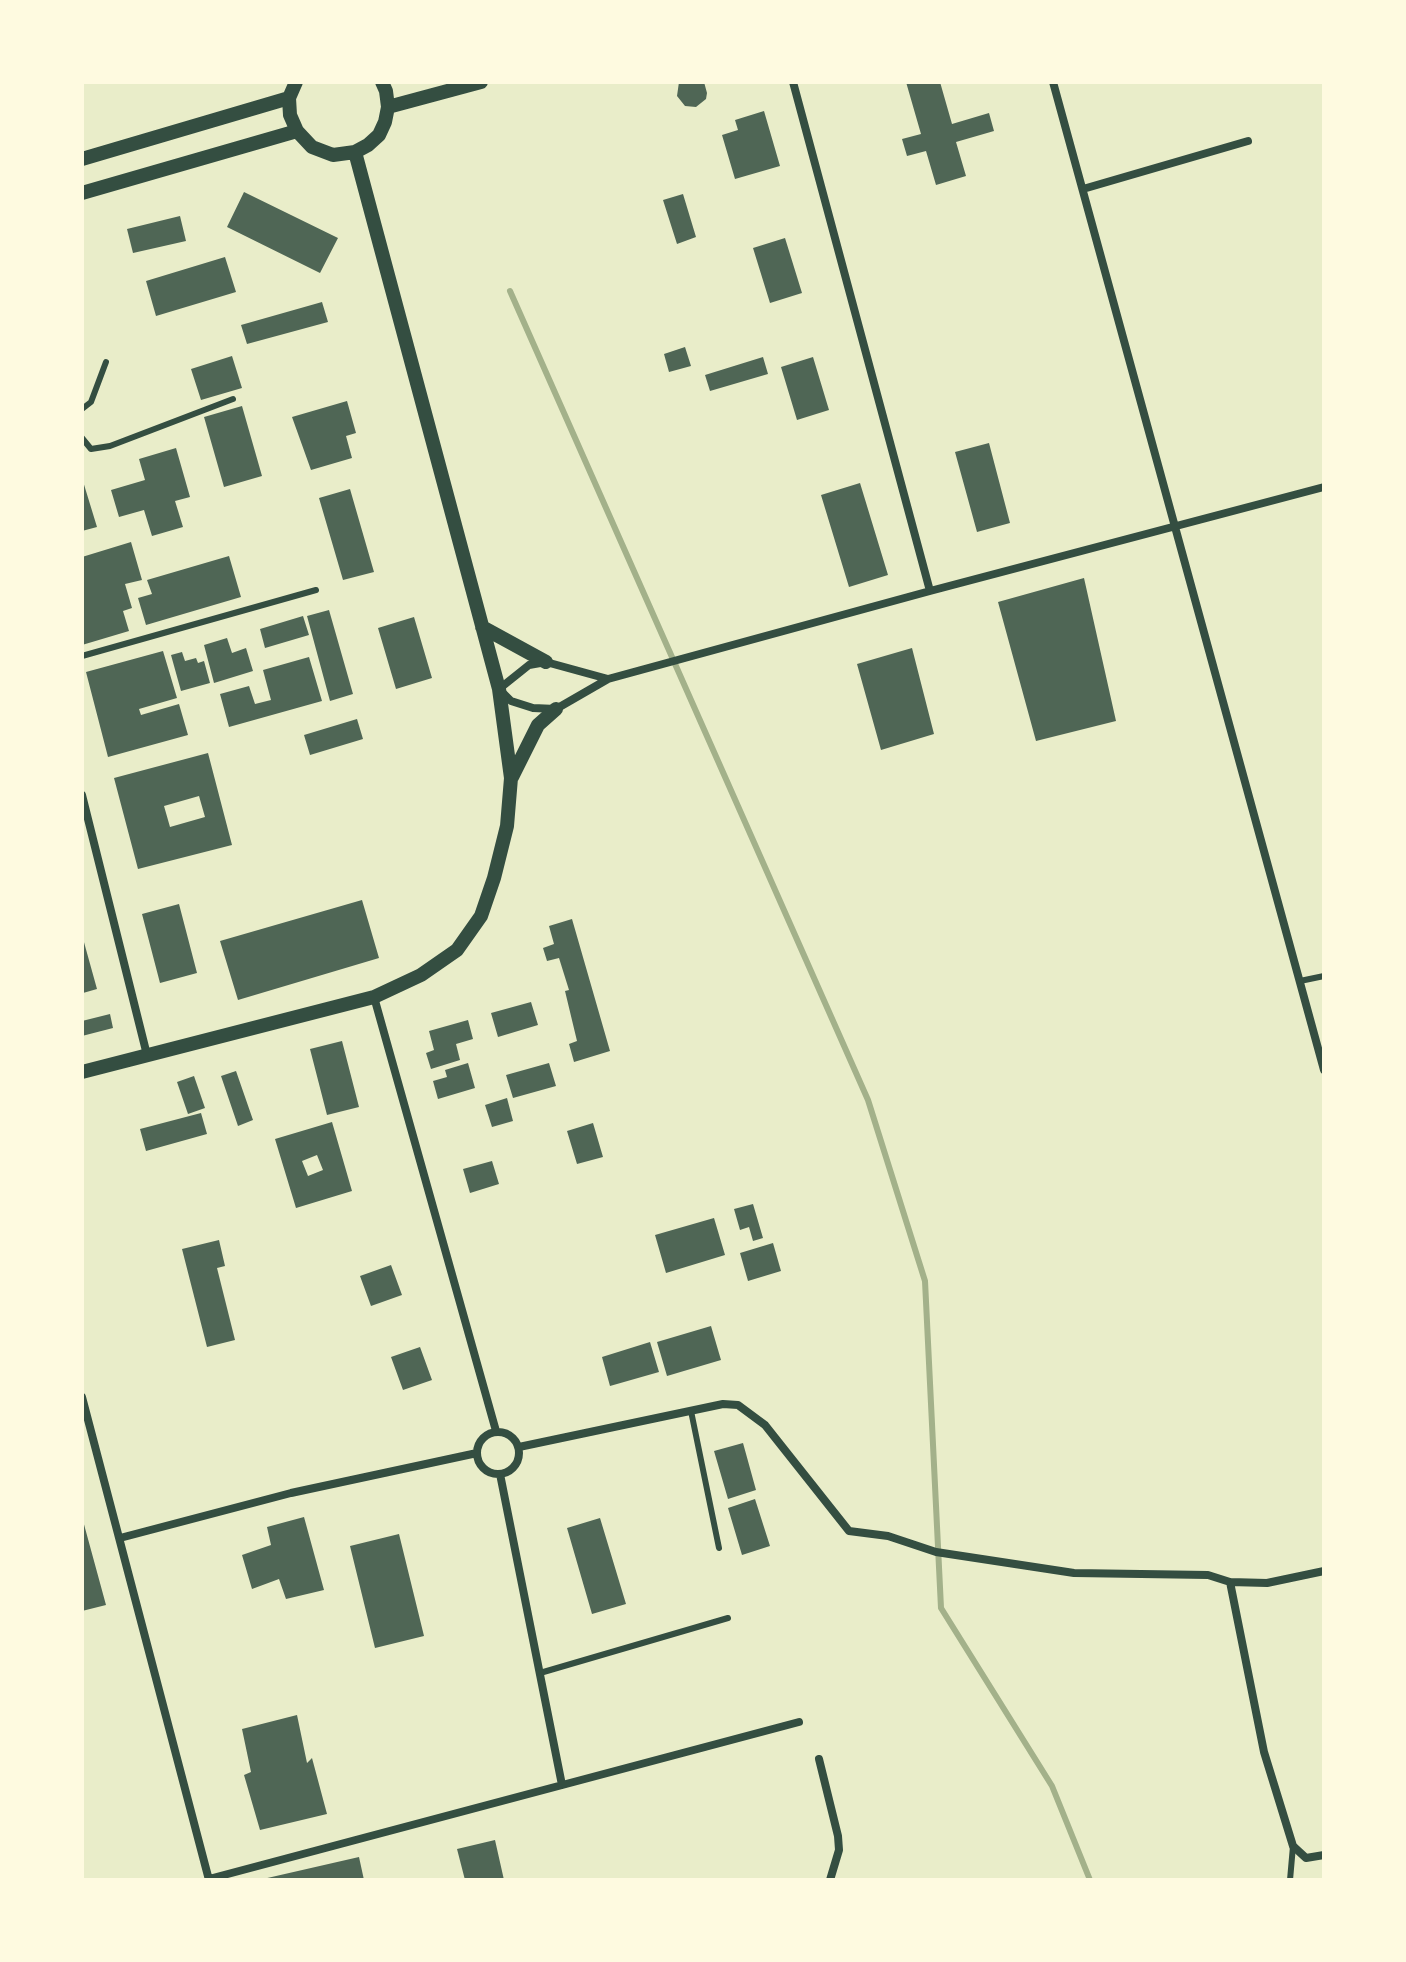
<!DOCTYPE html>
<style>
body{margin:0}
#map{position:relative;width:1406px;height:1962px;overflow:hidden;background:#e9edc9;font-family:"Roboto Condensed",sans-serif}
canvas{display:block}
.frame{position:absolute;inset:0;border:84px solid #fefae0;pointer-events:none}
</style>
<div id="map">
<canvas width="1406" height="1962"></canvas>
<div class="frame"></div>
</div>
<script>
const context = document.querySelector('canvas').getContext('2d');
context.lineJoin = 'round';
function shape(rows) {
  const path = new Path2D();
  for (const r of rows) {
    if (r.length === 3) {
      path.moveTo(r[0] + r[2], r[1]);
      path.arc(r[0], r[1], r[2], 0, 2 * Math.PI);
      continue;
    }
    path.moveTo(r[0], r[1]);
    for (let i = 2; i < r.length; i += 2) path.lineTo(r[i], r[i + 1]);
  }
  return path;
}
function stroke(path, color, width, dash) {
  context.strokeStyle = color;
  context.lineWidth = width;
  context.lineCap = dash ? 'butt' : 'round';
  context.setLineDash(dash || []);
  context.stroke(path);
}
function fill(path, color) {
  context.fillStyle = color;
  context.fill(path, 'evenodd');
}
const stream = shape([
 [510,291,868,1100,925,1281,941,1608,1052,1786,1090,1880]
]);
const building = shape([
 [679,82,704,82,707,93,706,99,696,107,685,106,677,96],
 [906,82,940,82,952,124,989,113,994,131,956,142,966,176,936,185,926,151,907,156,902,139,921,134],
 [764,111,780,166,735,179,722,135,738,130,735,120],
 [244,192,338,238,320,273,227,227],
 [683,194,696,237,677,244,663,200],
 [180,216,186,241,133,253,127,229],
 [785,238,802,293,770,303,753,248],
 [225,257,236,292,156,316,146,281],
 [322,302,328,322,247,344,241,325],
 [685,347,691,366,669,372,664,354],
 [232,356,242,388,201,400,191,369],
 [763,357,768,374,710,391,705,375],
 [813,357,829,410,797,420,781,367],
 [347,401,356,433,346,436,352,458,311,470,292,417],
 [242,406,262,476,224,487,204,417],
 [989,443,1010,523,977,532,955,452],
 [176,448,190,497,175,501,183,527,152,536,144,510,119,517,111,490,145,480,139,459],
 [82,478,97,527,82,531],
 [860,483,888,575,849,587,821,495],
 [350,489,374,572,343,580,319,498],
 [131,542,142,580,125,584,132,608,123,611,129,631,82,645,82,557],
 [229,556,241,597,146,625,138,598,152,594,147,580],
 [1084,578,1116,721,1036,741,998,602],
 [329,610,353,694,330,701,307,616],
 [303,616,309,635,265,648,260,629],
 [414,617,432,678,396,689,378,628],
 [227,638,232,653,246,648,253,671,214,683,204,645],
 [912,648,934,734,881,750,857,664],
 [163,651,177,698,139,709,141,715,179,704,188,735,108,757,86,672],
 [182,652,185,661,196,658,198,663,204,661,210,683,181,691,171,655],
 [309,657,322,701,229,727,220,694,249,686,255,704,271,700,263,670],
 [357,719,363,739,310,755,304,735],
 [208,753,232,845,138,869,114,778],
 [199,796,205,817,170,827,164,806],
 [362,900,379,958,238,1000,220,941],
 [179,904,197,973,160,983,142,914],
 [572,919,610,1051,574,1062,569,1044,577,1041,565,991,569,990,559,958,547,961,543,948,554,944,549,926],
 [82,935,97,989,83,993,82,988],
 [531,1002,538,1025,498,1037,491,1013],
 [110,1014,113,1028,82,1036,82,1021],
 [468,1020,473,1039,456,1044,460,1060,431,1069,426,1053,434,1050,429,1031],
 [342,1041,359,1107,327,1115,310,1049],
 [468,1063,475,1088,438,1099,433,1081,447,1077,445,1070],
 [549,1063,556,1086,513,1098,506,1075],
 [236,1071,253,1120,238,1126,221,1076],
 [194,1076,205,1108,188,1114,177,1082],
 [507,1098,513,1121,492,1127,485,1105],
 [201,1113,207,1134,146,1151,140,1129],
 [332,1122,352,1191,296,1208,275,1139],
 [317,1155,323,1170,308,1176,302,1161],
 [593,1123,603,1157,577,1164,567,1131],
 [492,1161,499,1184,470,1193,463,1169],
 [753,1204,763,1238,753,1241,749,1227,740,1230,734,1209],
 [714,1218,725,1255,666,1273,655,1235],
 [219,1240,225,1266,217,1268,235,1340,207,1347,182,1249],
 [773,1243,781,1271,748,1281,740,1253],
 [391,1265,402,1295,371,1306,360,1276],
 [711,1326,721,1360,667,1376,657,1342],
 [650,1342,659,1372,610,1386,602,1357],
 [420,1347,432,1380,403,1390,391,1357],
 [743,1443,756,1490,728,1499,714,1451],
 [755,1499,770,1546,742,1555,728,1508],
 [82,1517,106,1605,82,1611],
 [304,1517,324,1590,286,1599,279,1579,252,1589,242,1555,271,1545,267,1527],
 [600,1518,626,1604,592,1614,567,1528],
 [399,1534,424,1636,375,1648,350,1546],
 [297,1715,307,1763,312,1758,327,1814,260,1830,244,1775,251,1772,242,1729],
 [495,1840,504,1880,465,1880,457,1849],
 [359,1857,364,1880,264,1880,263,1879]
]);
const service = shape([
 [82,409,91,402,106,362],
 [82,438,91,449,110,446,233,399],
 [82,656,316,590],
 [1300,981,1324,976],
 [691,1411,719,1548],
 [540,1673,728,1618],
 [1290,1880,1293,1846]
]);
const minor = shape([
 [793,82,930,591],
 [1053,82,1324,1070],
 [1083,189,1248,141],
 [608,679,546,662,529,665,499,689,511,701,533,708,556,709,608,679,930,591,1324,487],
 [82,795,147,1055],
 [374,997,496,1431],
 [82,1397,209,1880],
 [498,1453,21],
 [519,1447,723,1404,738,1405,765,1425,849,1531,888,1536,936,1552,1074,1573,1208,1575,1230,1582,1267,1583,1324,1571],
 [500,1474,562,1785],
 [120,1538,291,1493,477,1453],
 [1230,1582,1264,1752,1293,1846,1306,1858,1324,1855],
 [819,1759,838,1836,839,1850,830,1880],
 [209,1879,799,1722]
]);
const tertiary = shape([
 [296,82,289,98,290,115,297,131,312,147,333,155,355,152,368,145,379,135,385,122,388,107,386,91,382,82],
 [388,107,481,82],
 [82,159,289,98],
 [82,193,297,131],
 [482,627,546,662],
 [512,777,538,725,556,709],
 [82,1072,374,997,421,975,457,950,481,916,494,878,507,826,511,778,499,689,355,152]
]);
stroke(stream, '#a3b18a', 6);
fill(building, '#4f6655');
stroke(service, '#344e41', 6);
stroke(minor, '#344e41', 8);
stroke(tertiary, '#344e41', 14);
</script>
